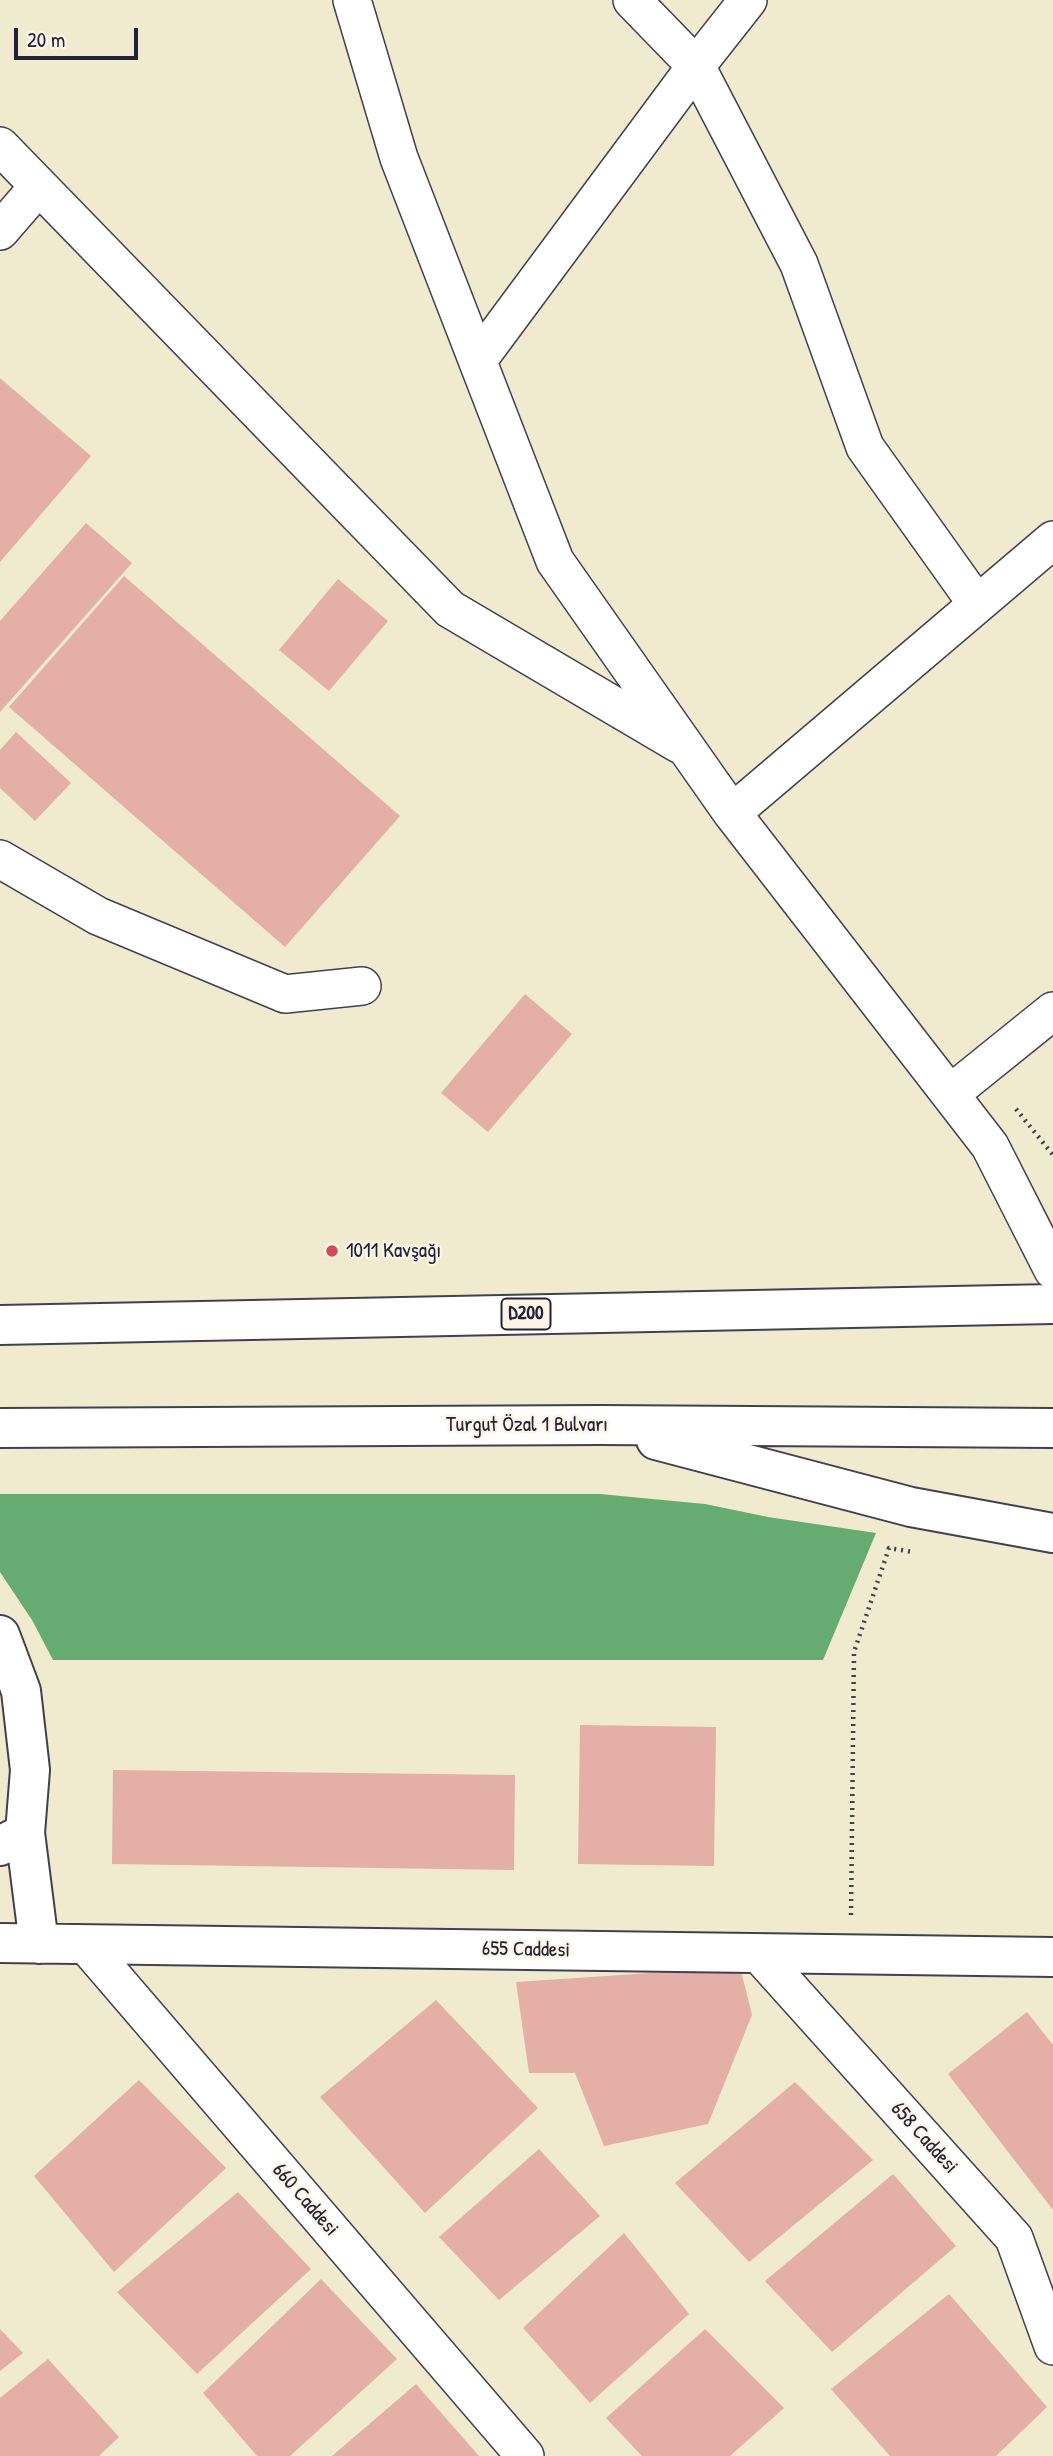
<!DOCTYPE html>
<meta charset="utf-8">
<style>
body{margin:0}
#map{position:relative;width:1053px;height:2456px;overflow:hidden;background:#f0eacf;font-family:"Patrick Hand",sans-serif}
canvas{display:block}
.scale{position:absolute;left:14px;top:28px;width:124px;height:32px;box-sizing:border-box;border:4px solid #22223b;border-top:0;padding-left:9px;font-size:21px;line-height:24px;white-space:nowrap;color:#22223b;-webkit-text-stroke:5px #fcf5e5;paint-order:stroke}
</style>
<div id="map">
<canvas width="1053" height="2456"></canvas>
<div class="scale">20 m</div>
</div>
<script>
const context = document.querySelector('canvas').getContext('2d');
context.lineJoin = 'round';
function fill(path, color) {
  context.fillStyle = color;
  context.fill(path, 'evenodd');
}
function shape(rows) {
  const path = new Path2D();
  for (const r of rows) {
    path.moveTo(r[0], r[1]);
    for (let i = 2; i < r.length; i += 2) path.lineTo(r[i], r[i + 1]);
  }
  return path;
}
function stroke(path, color, width, dash) {
  context.strokeStyle = color;
  context.lineWidth = width;
  context.lineCap = dash ? 'butt' : 'round';
  context.setLineDash(dash || []);
  context.stroke(path);
}
function drawText(font, color, halo, rows, align = 'center') {
  context.font = font + ' "Patrick Hand",sans-serif';
  context.lineWidth = 5;
  context.setLineDash([]);
  context.textBaseline = 'middle';
  context.strokeStyle = halo;
  context.fillStyle = color;
  for (const [text, x, y, turn = 0] of rows) {
    context.save();
    context.translate(x, y);
    context.rotate((+turn || 0) * Math.PI / 180);
    context.textAlign = isNaN(turn) ? turn : align;
    if (halo) context.strokeText(text, 0, 0);
    context.fillText(text, 0, 0);
    context.restore();
  }
}
const forest = shape([
 [0,1494,600,1494,705,1504,768,1517,876,1533,823,1660,53,1660,32,1620,0,1572]
]);
const building = shape([
 [0,378,91,456,0,562],
 [86,523,132,563,0,712,0,621],
 [124,576,400,816,285,947,9,707],
 [338,579,388,621,329,691,279,650],
 [16,732,71,783,35,821,0,788,0,750],
 [525,994,572,1034,488,1132,441,1093],
 [580,1725,716,1727,714,1866,578,1864],
 [113,1770,515,1775,514,1870,112,1864],
 [740,1967,752,2015,708,2124,604,2146,575,2073,529,2073,516,1982],
 [436,2000,538,2108,425,2213,320,2097],
 [1027,2012,1053,2045,1053,2210,948,2074],
 [139,2080,226,2168,114,2272,34,2176],
 [795,2082,873,2160,749,2262,675,2183],
 [539,2149,600,2216,499,2300,439,2237],
 [893,2174,956,2246,832,2352,765,2281],
 [238,2192,311,2269,197,2374,117,2292],
 [624,2233,689,2314,590,2403,523,2328],
 [321,2279,397,2359,290,2456,257,2456,203,2393],
 [949,2294,1047,2407,996,2456,890,2456,831,2389],
 [0,2329,23,2353,0,2371],
 [705,2329,784,2408,730,2456,642,2456,606,2418],
 [48,2359,119,2437,99,2456,0,2456,0,2398],
 [416,2384,479,2456,332,2456]
]);
const path = shape([
 [1016,1109,1053,1155],
 [851,1915,854,1652,889,1548,913,1552]
]);
const minor = shape([
 [352,0,399,158,555,561,732,813,990,1146,1053,1270],
 [632,0,696,66,799,264,865,447,977,604],
 [0,146,450,609,679,744],
 [0,231,39,186],
 [478,360,696,66,748,0],
 [732,813,1053,540],
 [0,859,98,916,285,994,362,986],
 [950,1094,1053,1011],
 [86,1945,525,2456],
 [758,1953,1014,2238,1053,2346]
]);
const tertiary = shape([
 [0,1635,21,1691,30,1770,25,1833,0,1846],
 [25,1833,39,1944],
 [0,1943,1053,1957]
]);
const trunk = shape([
 [0,1325,1053,1304],
 [0,1428,600,1425,1053,1428],
 [656,1440,911,1507,1053,1533]
]);
const markers = [
 [332,1251,7,"#d1495b"]
];
const shields = [
 [526,1314,49]
];
const shieldNames = [
 ["D200",526,1314]
];
const poiNames = [
 ["1011 Kavşağı",346,1251]
];
const streetNames = [
 ["Turgut Özal 1 Bulvarı",527,1425],
 ["655 Caddesi",526,1950,1],
 ["658 Caddesi",924,2138,48],
 ["660 Caddesi",305,2200,49]
];
fill(forest, '#66ab71');
fill(building, '#e3afa7');
stroke(minor, '#414051', 40);
stroke(tertiary, '#414051', 42);
stroke(trunk, '#414051', 42);
stroke(path, '#414051', 4.5, [2, 5]);
stroke(minor, '#fff', 37);
stroke(tertiary, '#fff', 38);
stroke(trunk, '#fff', 38);
for (const [x, y, r, color] of markers) {
  const dot = new Path2D();
  dot.arc(x, y, r, 0, 2 * Math.PI);
  context.fillStyle = color;
  context.fill(dot);
  stroke(dot, '#fcf5e5', 2.5);
}
for (const [x, y, w] of shields) {
  const box = new Path2D();
  box.roundRect(x - w / 2, y - 15.5, w, 31, 5);
  context.fillStyle = '#fcf5e5';
  context.fill(box);
  stroke(box, '#22223b', 2);
}
drawText('bold 19px', '#22223b', null, shieldNames);
drawText('21px', '#22223b', '#fcf5e5', poiNames, 'left');
drawText('21px', '#22223b', '#fcf5e5', streetNames);
</script>
